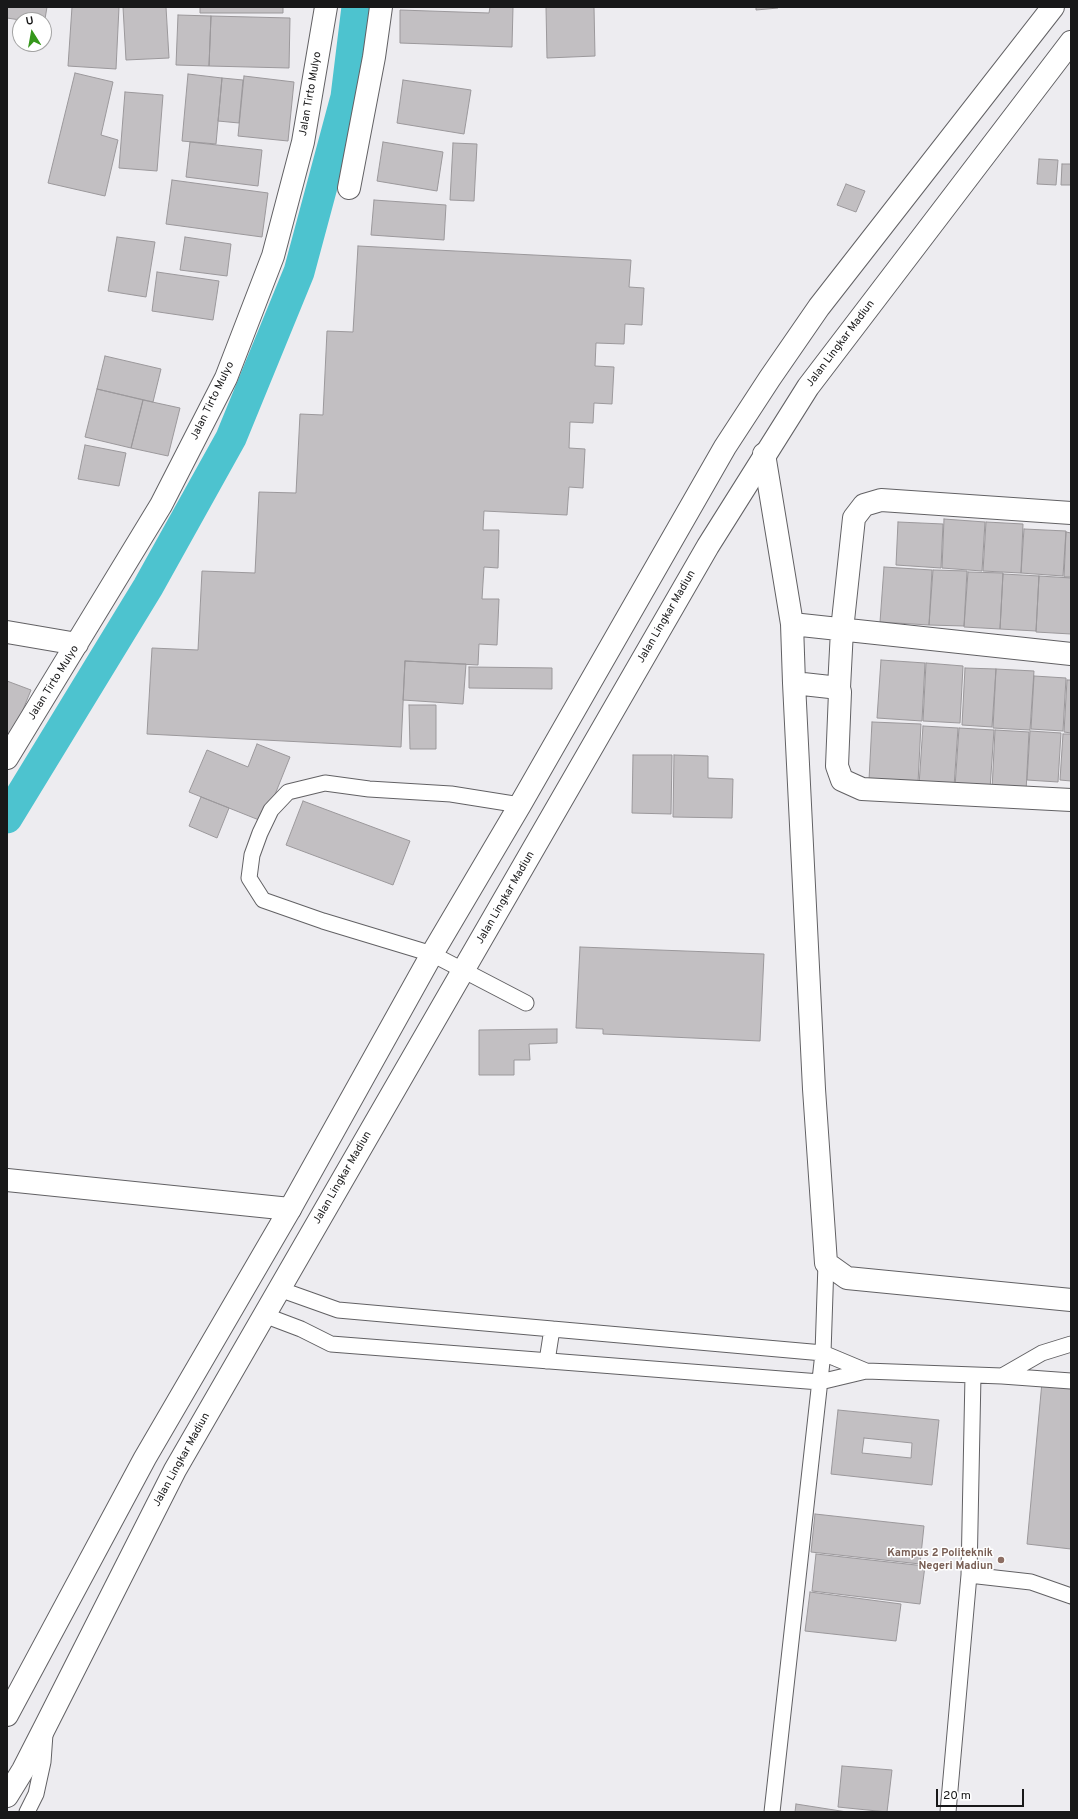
<!DOCTYPE html>
<style>
body{margin:0}
#map{position:relative;width:1078px;height:1819px;overflow:hidden;background:#edecf0;font-family:Overpass,sans-serif}
canvas{display:block}
.frame{position:absolute;inset:0;border:8px solid #181819;pointer-events:none}
.north{position:absolute;left:12px;top:12px;width:40px;height:40px;box-sizing:border-box;background:#fff;border:1px solid #a3a3a3;border-radius:50%;rotate:349deg;font-size:11px;font-weight:700;line-height:16px;text-align:center;color:#181819}
.north::after{content:'';display:block;margin:auto;width:14px;height:18px;background:#35971b;clip-path:polygon(50% 0,100% 100%,50% 72%,0 100%)}
.scale{position:absolute;left:936px;top:1789px;width:88px;height:18px;box-sizing:border-box;border:2px solid #181819;border-top:0;padding-left:5px;font-size:12px;line-height:14px;white-space:nowrap;color:#181819;-webkit-text-stroke:3px #fff;paint-order:stroke}
</style>
<div id="map">
<canvas width="1078" height="1819"></canvas>
<div class="frame"></div>
<div class="north">U</div>
<div class="scale">20 m</div>
</div>
<script>
const context = document.querySelector('canvas').getContext('2d');
context.lineJoin = 'round';
function shape(rows) {
  const path = new Path2D();
  for (const r of rows) {
    path.moveTo(r[0], r[1]);
    for (let i = 2; i < r.length; i += 2) path.lineTo(r[i], r[i + 1]);
  }
  return path;
}
function stroke(path, color, width, dash) {
  context.strokeStyle = color;
  context.lineWidth = width;
  context.lineCap = dash ? 'butt' : 'round';
  context.setLineDash(dash || []);
  context.stroke(path);
}
function fill(path, color) {
  context.fillStyle = color;
  context.fill(path, 'evenodd');
}
function drawText(font, color, halo, rows, align = 'center') {
  context.font = font + ' Overpass,sans-serif';
  context.lineWidth = 3;
  context.setLineDash([]);
  context.textBaseline = 'middle';
  context.strokeStyle = halo;
  context.fillStyle = color;
  for (const [text, x, y, turn = 0] of rows) {
    context.save();
    context.translate(x, y);
    context.rotate((+turn || 0) * Math.PI / 180);
    context.textAlign = isNaN(turn) ? turn : align;
    if (halo) context.strokeText(text, 0, 0);
    context.fillText(text, 0, 0);
    context.restore();
  }
}
const canal = shape([
 [7,818,148,587,231,438,299,272,346,97,357,7]
]);
const building = shape([
 [7,7,47,7,44,25,44,20,20,20,7,18,7,7],
 [72,7,119,7,116,69,68,66,72,7],
 [123,7,166,7,169,58,126,60,123,7],
 [200,7,283,7,283,13,200,13,200,7],
 [490,7,513,7,512,47,400,43,400,10,489,13,490,7],
 [546,7,594,7,595,56,547,58,546,7],
 [756,7,778,7,778,8,756,10,756,7],
 [178,15,211,16,209,66,176,65,178,15],
 [211,16,290,18,289,68,209,66,211,16],
 [75,73,113,82,101,135,118,140,105,196,48,183,75,73],
 [188,74,222,78,216,144,182,141,188,74],
 [244,76,294,82,288,141,238,136,244,76],
 [222,78,243,80,239,123,218,121,222,78],
 [403,80,471,90,464,134,397,123,403,80],
 [125,92,163,95,157,171,119,168,125,92],
 [190,142,262,150,258,186,186,177,190,142],
 [383,142,443,152,437,191,377,181,383,142],
 [453,143,477,144,474,201,450,200,453,143],
 [1039,159,1058,160,1056,185,1037,184,1039,159],
 [1062,164,1071,164,1071,185,1061,185,1062,164],
 [172,180,268,193,262,237,166,224,172,180],
 [846,184,865,191,856,212,837,205,846,184],
 [374,200,446,205,444,240,371,235,374,200],
 [117,237,155,242,146,297,108,291,117,237],
 [185,237,231,244,227,276,180,270,185,237],
 [358,246,631,260,629,287,644,288,642,325,625,324,624,344,596,343,595,366,614,367,612,404,594,403,593,423,570,422,569,448,585,449,583,488,569,487,567,515,484,511,483,530,499,530,498,568,484,567,482,599,499,599,497,645,479,644,478,665,405,661,401,747,147,734,152,648,198,650,202,571,255,573,259,492,296,493,300,414,323,415,327,331,353,332,358,246],
 [157,272,219,281,213,320,152,311,157,272],
 [105,356,161,369,153,402,97,389,105,356],
 [97,389,143,400,131,448,85,437,97,389],
 [143,400,180,408,168,456,131,448,143,400],
 [85,445,126,453,119,486,78,479,85,445],
 [944,519,985,522,982,571,942,568,944,519],
 [898,522,943,524,941,568,896,565,898,522],
 [986,522,1023,524,1021,573,983,571,986,522],
 [1024,529,1066,531,1063,576,1021,573,1024,529],
 [1066,532,1071,533,1071,577,1064,577,1066,532],
 [884,567,932,570,929,625,880,622,884,567],
 [933,570,967,571,964,626,929,625,933,570],
 [968,572,1003,573,1000,629,964,627,968,572],
 [1003,574,1039,576,1036,631,1000,629,1003,574],
 [1039,576,1071,578,1071,634,1036,632,1039,576],
 [881,660,925,663,922,721,877,718,881,660],
 [405,661,466,664,463,704,403,700,405,661],
 [926,663,963,666,960,723,923,721,926,663],
 [469,667,552,668,552,689,469,688,469,667],
 [965,668,996,669,992,727,962,725,965,668],
 [996,669,1034,671,1030,730,993,728,996,669],
 [1034,676,1066,678,1063,731,1031,729,1034,676],
 [1067,680,1071,680,1071,733,1064,732,1067,680],
 [7,681,31,690,11,739,7,738,7,681],
 [409,705,436,705,436,749,410,749,409,705],
 [872,722,921,724,918,783,869,780,872,722],
 [923,726,958,728,954,787,919,785,923,726],
 [959,728,994,730,990,789,955,787,959,728],
 [995,730,1029,732,1026,792,992,790,995,730],
 [1030,731,1061,733,1058,782,1027,780,1030,731],
 [1063,734,1071,734,1071,781,1060,780,1063,734],
 [257,744,290,757,264,822,189,792,207,750,248,767,257,744],
 [633,755,672,755,671,814,632,813,633,755],
 [674,755,708,756,708,778,733,779,732,818,673,817,674,755],
 [201,797,229,808,217,838,189,826,201,797],
 [303,801,410,841,393,885,286,845,303,801],
 [580,947,764,954,760,1041,603,1034,603,1029,576,1028,580,947],
 [557,1029,557,1043,529,1044,530,1060,514,1060,514,1075,479,1075,479,1030,557,1029],
 [1042,1382,1071,1385,1071,1549,1027,1544,1042,1382],
 [838,1410,939,1420,932,1485,831,1474,838,1410],
 [864,1438,912,1443,911,1458,862,1453,864,1438],
 [815,1514,924,1526,920,1564,811,1552,815,1514],
 [816,1554,925,1566,920,1604,812,1591,816,1554],
 [810,1592,901,1604,896,1641,805,1631,810,1592],
 [842,1766,892,1770,887,1812,838,1807,842,1766],
 [796,1804,847,1812,795,1812,796,1804]
]);
const service = shape([
 [520,805,451,794,369,789,325,783,288,792,271,810,260,833,252,855,249,878,263,900,323,921,432,954,526,1003],
 [279,1289,338,1310,823,1353,866,1371],
 [264,1315,301,1329,331,1344,820,1382,866,1371,1002,1376,1071,1381],
 [547,1361,552,1329],
 [1002,1376,1042,1353,1071,1344],
 [969,1575,1031,1582,1071,1596],
 [27,1812,36,1794,43,1762,45,1734],
 [772,1812,823,1353,826,1263],
 [948,1812,969,1575,973,1375]
]);
const minor = shape([
 [349,188,374,57,381,7],
 [764,454,792,624],
 [7,632,77,644],
 [1071,654,792,624,794,683,839,688,840,692,837,766,842,780,862,789,1071,800],
 [794,683,814,1089,826,1263,847,1278,1071,1300],
 [839,688,842,630,854,518,864,505,881,500,1071,513],
 [7,758,161,505,226,378,273,256,303,142,326,7],
 [7,1180,290,1209]
]);
const secondary = shape([
 [7,1715,145,1458,290,1209,432,954,520,805,725,447,770,378,819,307,1053,7],
 [7,1796,23,1770,46,1725,175,1470,708,546,808,387,1071,42]
]);
const markers = [
 [1001,1560,4,"#8d6e63"]
];
const streetNames = [
 ["Jalan Tirto Mulyo",311,94,-80],
 ["Jalan Lingkar Madiun",841,344,-53],
 ["Jalan Tirto Mulyo",213,401,-64],
 ["Jalan Lingkar Madiun",667,617,-60],
 ["Jalan Tirto Mulyo",54,683,-58],
 ["Jalan Lingkar Madiun",506,898,-60],
 ["Jalan Lingkar Madiun",343,1178,-60],
 ["Jalan Lingkar Madiun",182,1460,-61]
];
const educationNames = [
 ["Kampus 2 Politeknik",993,1554],
 ["Negeri Madiun",993,1567]
];
stroke(canal, '#4dc3cf', 31);
fill(building, '#c2bfc2');
stroke(building, '#9b989b', 1);
stroke(service, '#626164', 17);
stroke(minor, '#626164', 24);
stroke(secondary, '#626164', 24);
stroke(service, '#fff', 15);
stroke(minor, '#fff', 22);
stroke(secondary, '#fff', 22);
for (const [x, y, r, color] of markers) {
  const dot = new Path2D();
  dot.arc(x, y, r, 0, 2 * Math.PI);
  context.fillStyle = color;
  context.fill(dot);
  stroke(dot, '#fff', 1.5);
}
drawText('11px', '#181819', '#fff', streetNames);
drawText('bold 11px', '#785e54', '#fff', educationNames, 'right');
</script>
